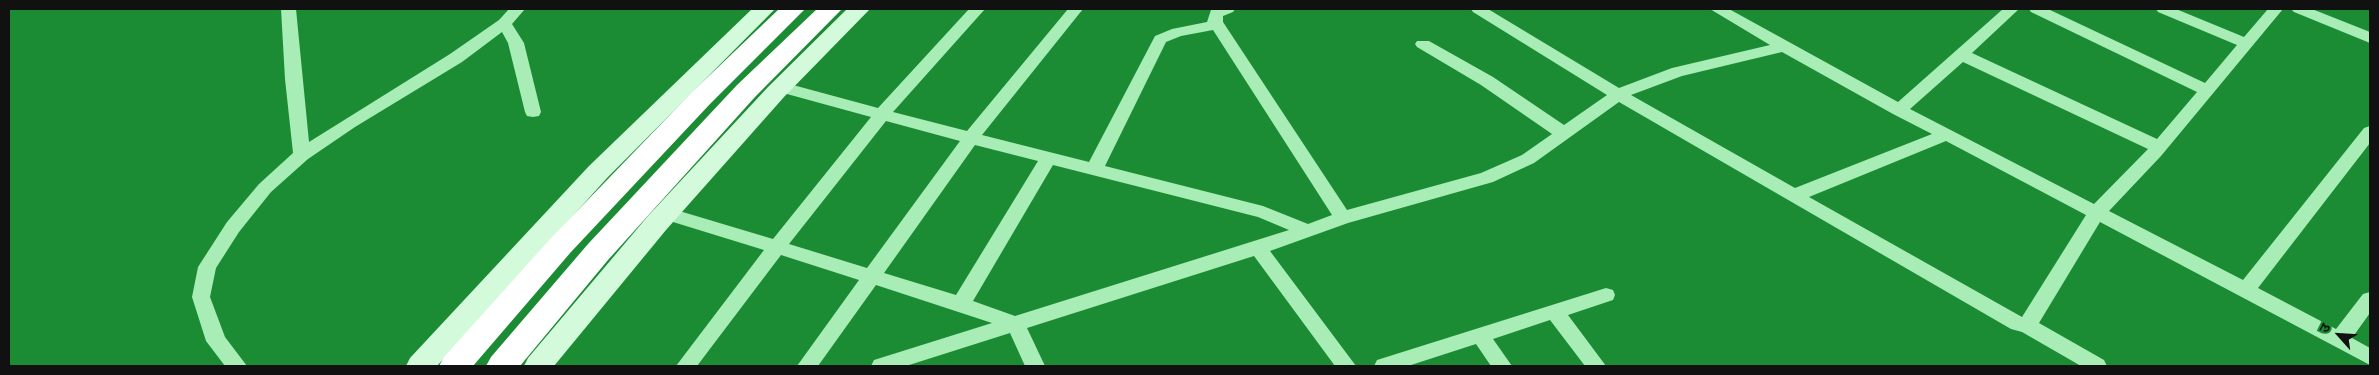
<!DOCTYPE html>
<meta charset="utf-8">
<style>
body{margin:0}
#map{position:relative;width:2379px;height:375px;overflow:hidden;background:#1b8c33;font-family:"Source Sans 3","Noto Sans Devanagari",sans-serif}
canvas{display:block}
.frame{position:absolute;inset:0;border:10px solid #111;pointer-events:none}
.north{position:absolute;left:2314px;top:310px;width:50px;height:50px;-webkit-text-stroke:4px #1b8c33;paint-order:stroke;rotate:296deg;font-size:14px;font-weight:700;line-height:20px;text-align:center;color:#111}
.north::after{content:'';display:block;margin:auto;width:18px;height:22px;background:#111;clip-path:polygon(50% 0,100% 100%,50% 72%,0 100%)}
</style>
<div id="map">
<canvas width="2379" height="375"></canvas>
<div class="frame"></div>
<div class="north">उ</div>
</div>
<script>
const context = document.querySelector('canvas').getContext('2d');
context.lineJoin = 'round';
function shape(rows) {
  const path = new Path2D();
  for (const r of rows) {
    path.moveTo(r[0], r[1]);
    for (let i = 2; i < r.length; i += 2) path.lineTo(r[i], r[i + 1]);
  }
  return path;
}
function fill(path, color) {
  context.fillStyle = color;
  context.fill(path, 'evenodd');
}
const street = shape([
 [281,9,296,9,309,142,450,54,499,20,509,9,525,9,512,24,524,43,541,112,539,116,533,117,527,116,525,112,508,43,502,32,462,62,355,127,308,159,271,192,239,232,216,268,210,297,225,337,247,366,225,366,206,341,192,297,198,267,227,222,259,184,293,153,285,79,281,9],
 [969,9,985,9,893,112,967,131,1068,9,1083,9,982,135,1089,162,1155,36,1172,29,1207,22,1211,10,1235,9,1233,12,1223,16,1223,22,1347,210,1481,173,1522,155,1552,134,1481,85,1417,47,1415,44,1417,41,1429,41,1493,77,1564,125,1607,95,1473,12,1471,9,1488,9,1619,88,1672,68,1770,45,1710,9,1729,9,1898,102,2003,9,2019,9,1972,53,2157,139,2197,92,2031,12,2029,9,2048,9,2205,83,2237,45,2158,12,2156,9,2176,9,2244,37,2268,9,2283,9,2161,156,2109,211,2243,280,2364,128,2370,126,2370,143,2258,288,2336,329,2363,294,2370,292,2370,313,2352,338,2370,348,2370,365,2100,222,2039,323,2104,360,2107,366,2081,366,2022,332,2011,329,1619,102,1534,163,1493,182,1348,223,1270,251,1356,366,1335,366,1254,256,1027,328,1045,366,1025,366,1010,333,906,366,871,366,874,360,992,323,876,285,818,366,797,366,859,280,781,255,697,366,676,366,764,250,660,218,657,213,660,208,666,207,773,239,871,117,776,91,774,87,776,83,782,82,878,108,969,9],
 [1213,30,1332,215,1308,224,1263,206,1105,166,1166,42,1181,36,1213,30],
 [1782,52,1893,114,1932,134,1795,188,1631,95,1682,76,1782,52],
 [1963,62,2148,149,2094,204,1910,109,1963,62],
 [886,121,960,141,867,268,789,244,886,121],
 [1946,141,2086,215,2022,317,1809,197,1946,141],
 [975,145,1038,161,956,295,884,273,975,145],
 [1053,165,1258,217,1289,230,1015,316,973,301,1053,165],
 [2291,9,2312,9,2370,32,2370,43,2294,12,2291,9],
 [1606,288,1613,290,1615,295,1613,300,1568,315,1606,366,1585,366,1550,320,1493,339,1512,366,1491,366,1476,344,1408,366,1374,366,1377,360,1606,288]
]);
const secondary = shape([
 [752,9,775,9,607,178,437,366,406,366,410,358,589,166,752,9],
 [847,9,870,9,784,97,666,230,554,366,524,366,528,358,648,216,768,87,847,9]
]);
const highway = shape([
 [779,9,805,9,710,104,571,252,473,366,439,366,444,357,551,238,692,92,779,9],
 [817,9,842,9,755,97,608,260,520,366,486,366,491,357,588,244,737,85,817,9]
]);
fill(street, '#a7edb5');
fill(secondary, '#d4fadc');
fill(highway, '#fff');
</script>
